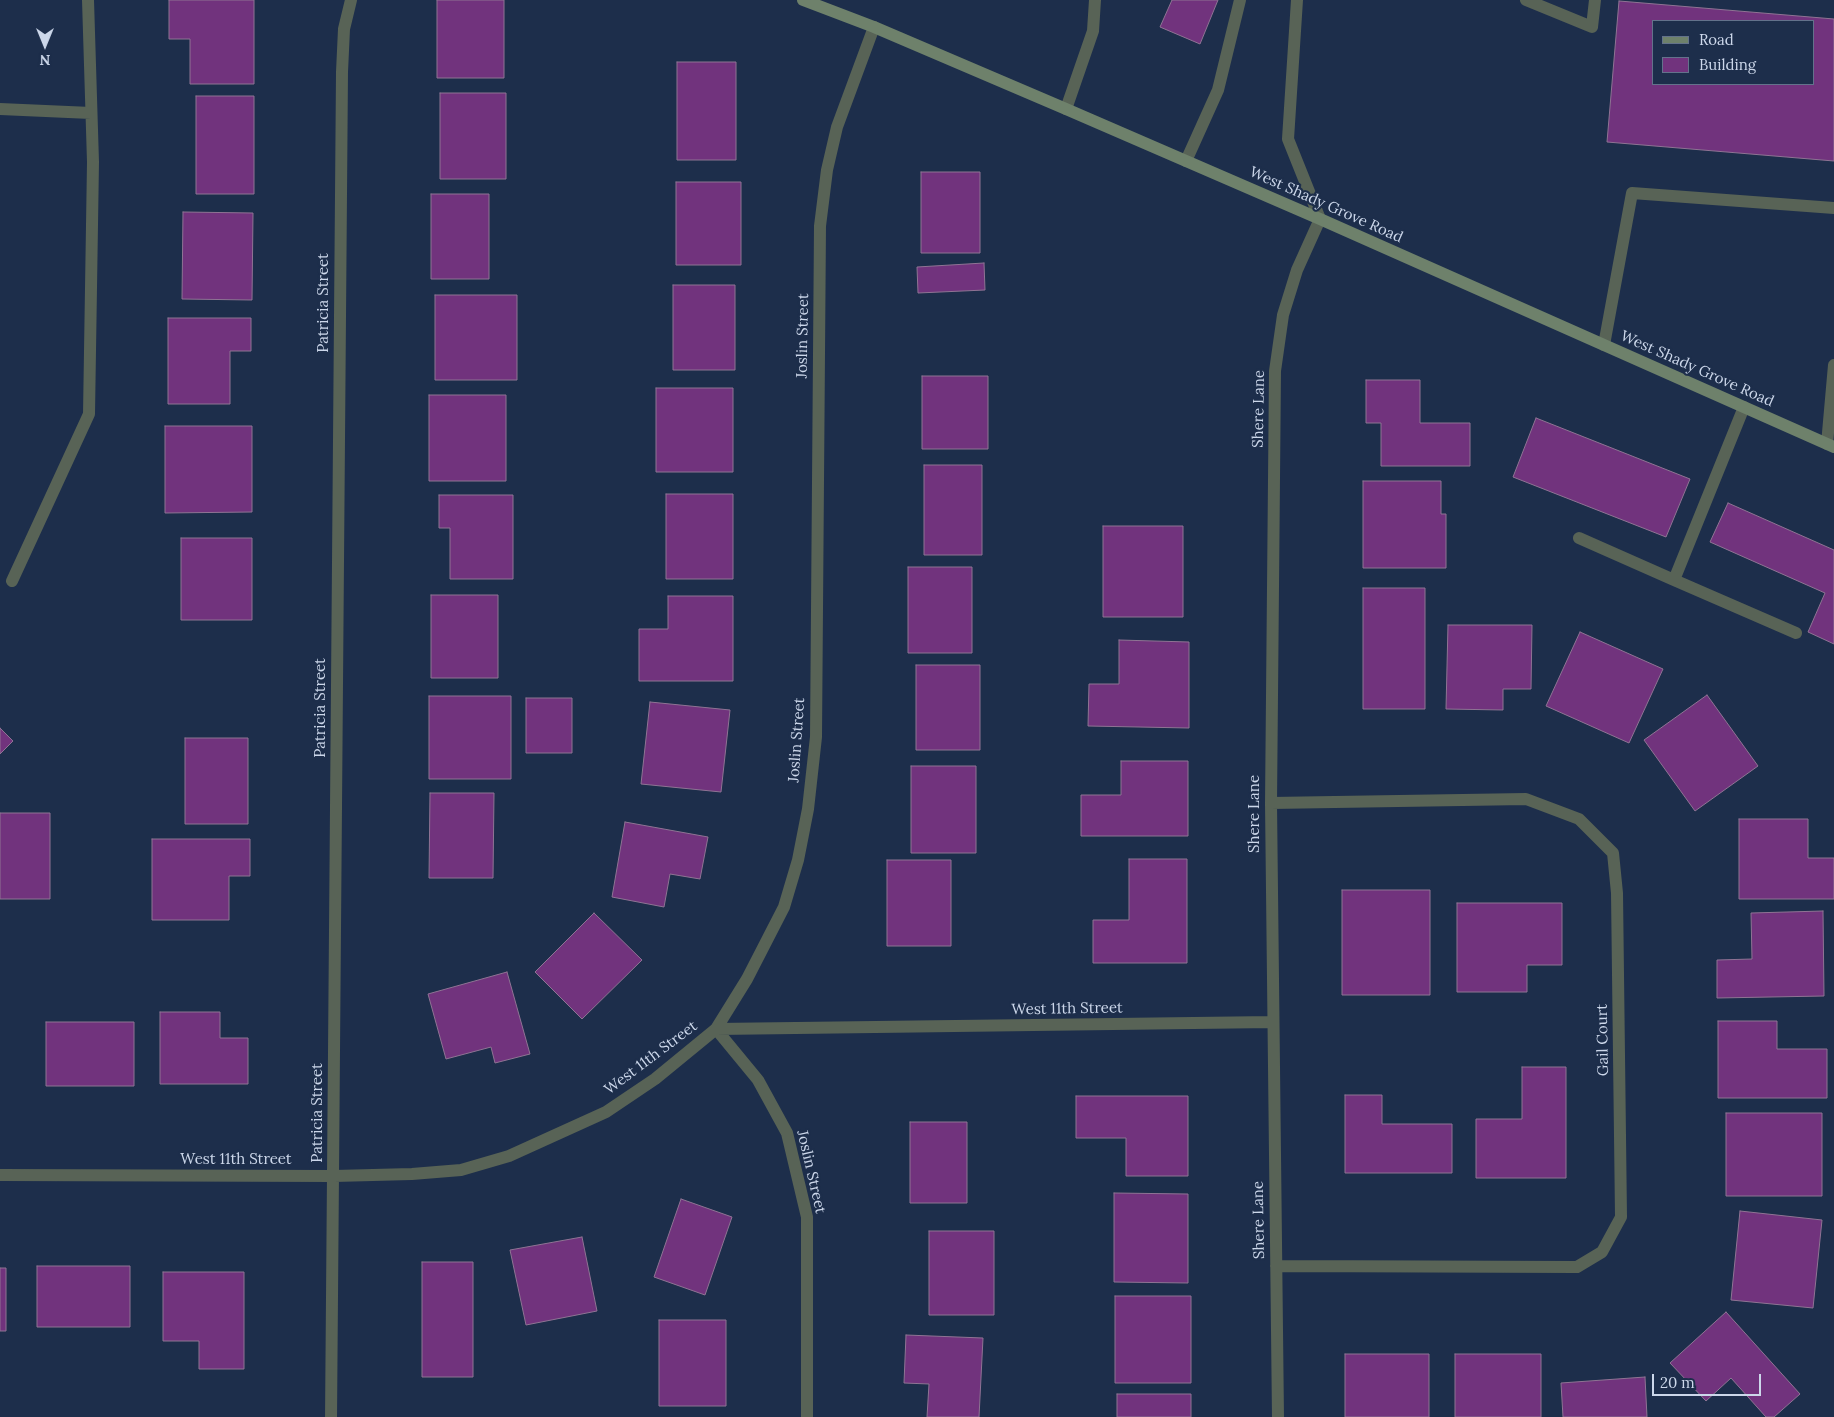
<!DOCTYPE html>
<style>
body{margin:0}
#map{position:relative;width:1834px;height:1417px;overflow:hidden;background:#1d2e4b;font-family:Lora,serif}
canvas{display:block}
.legend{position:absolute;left:1652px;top:20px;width:162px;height:65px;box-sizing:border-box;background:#1d2e4b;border:1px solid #63728b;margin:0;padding:6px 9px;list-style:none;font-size:15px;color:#ccd7ea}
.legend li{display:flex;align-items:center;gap:10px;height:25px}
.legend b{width:25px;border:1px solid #63728b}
.north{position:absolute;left:20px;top:20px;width:50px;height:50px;-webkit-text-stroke:4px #1d2e4b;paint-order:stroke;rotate:180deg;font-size:14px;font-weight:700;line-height:20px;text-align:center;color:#ccd7ea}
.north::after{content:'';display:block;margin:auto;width:18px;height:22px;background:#ccd7ea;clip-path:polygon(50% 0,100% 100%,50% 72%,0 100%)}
.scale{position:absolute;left:1652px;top:1374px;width:109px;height:22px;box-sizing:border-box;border:2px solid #ccd7ea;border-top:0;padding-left:6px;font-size:15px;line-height:18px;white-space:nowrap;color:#ccd7ea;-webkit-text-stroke:4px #1d2e4b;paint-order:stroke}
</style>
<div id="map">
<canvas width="1834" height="1417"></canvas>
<ul class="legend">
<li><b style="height:6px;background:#6e816b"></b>Road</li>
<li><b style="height:14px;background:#71337d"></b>Building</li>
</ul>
<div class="north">N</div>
<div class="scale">20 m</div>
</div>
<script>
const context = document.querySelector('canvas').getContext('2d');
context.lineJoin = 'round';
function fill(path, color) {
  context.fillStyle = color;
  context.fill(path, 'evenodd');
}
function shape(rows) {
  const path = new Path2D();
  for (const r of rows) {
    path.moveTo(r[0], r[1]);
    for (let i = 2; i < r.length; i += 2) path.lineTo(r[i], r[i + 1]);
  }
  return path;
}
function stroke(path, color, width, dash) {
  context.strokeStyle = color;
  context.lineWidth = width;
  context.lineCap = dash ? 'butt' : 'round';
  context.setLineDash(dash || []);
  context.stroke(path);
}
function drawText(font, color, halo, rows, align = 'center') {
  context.font = font + ' Lora,serif';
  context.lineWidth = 4.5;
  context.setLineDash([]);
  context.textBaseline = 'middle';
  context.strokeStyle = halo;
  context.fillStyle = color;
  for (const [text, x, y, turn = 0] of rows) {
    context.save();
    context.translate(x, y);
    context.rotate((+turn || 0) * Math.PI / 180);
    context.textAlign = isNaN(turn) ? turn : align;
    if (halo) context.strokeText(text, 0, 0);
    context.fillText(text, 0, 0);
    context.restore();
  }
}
const building = shape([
 [169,0,254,0,254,84,190,84,190,39,169,39,169,0],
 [437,0,504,0,504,78,437,78,437,0],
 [1172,0,1218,0,1200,44,1160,27,1172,0],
 [1619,1,1834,19,1834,161,1607,142,1619,1],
 [1653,21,1813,21,1813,84,1653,84,1653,21],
 [677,62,736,62,736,160,677,160,677,62],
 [440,93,506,93,506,179,440,179,440,93],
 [196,96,254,96,254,194,196,194,196,96],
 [921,172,980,172,980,253,921,253,921,172],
 [676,182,741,182,741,265,676,265,676,182],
 [431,194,489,194,489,279,431,279,431,194],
 [183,212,253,213,252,300,182,299,183,212],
 [984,263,985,290,918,293,917,267,984,263],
 [673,285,735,285,735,370,673,370,673,285],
 [435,295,517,295,517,380,435,380,435,295],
 [168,318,251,318,251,351,230,351,230,404,168,404,168,318],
 [922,376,988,376,988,449,922,449,922,376],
 [1366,380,1420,380,1420,423,1470,423,1470,466,1381,466,1381,423,1366,423,1366,380],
 [656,388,733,388,733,472,656,472,656,388],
 [429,395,506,395,506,481,429,481,429,395],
 [1536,418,1690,479,1666,537,1513,477,1536,418],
 [165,426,252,426,252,512,165,513,165,426],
 [924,465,982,465,982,555,924,555,924,465],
 [1363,481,1441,481,1441,514,1446,514,1446,568,1363,568,1363,481],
 [666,494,733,494,733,579,666,579,666,494],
 [439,495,513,495,513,579,450,579,450,528,439,528,439,495],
 [1728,503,1834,550,1834,644,1808,632,1825,593,1710,542,1728,503],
 [1103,526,1183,526,1183,617,1103,617,1103,526],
 [181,538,252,538,252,620,181,620,181,538],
 [908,567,972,567,972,653,908,653,908,567],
 [1363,588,1425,588,1425,709,1363,709,1363,588],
 [431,595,498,595,498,678,431,678,431,595],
 [668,596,733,596,733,681,639,681,639,629,668,629,668,596],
 [1448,625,1532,625,1531,689,1503,689,1503,710,1446,709,1448,625],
 [1580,632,1663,669,1629,743,1546,706,1580,632],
 [1119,640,1189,642,1189,728,1088,726,1089,684,1119,684,1119,640],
 [916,665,980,665,980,750,916,750,916,665],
 [1707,695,1758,766,1695,811,1644,740,1707,695],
 [429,696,511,696,511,779,429,779,429,696],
 [526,698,572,698,572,753,526,753,526,698],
 [650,702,730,710,721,792,641,784,650,702],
 [0,728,13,741,0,754,0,728],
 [185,738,248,738,248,824,185,824,185,738],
 [1121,761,1188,761,1188,836,1081,836,1081,795,1121,795,1121,761],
 [911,766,976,766,976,853,911,853,911,766],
 [430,793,494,793,493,878,429,878,430,793],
 [0,813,50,813,50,899,0,899,0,813],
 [1739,819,1808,819,1808,858,1834,858,1834,899,1739,899,1739,819],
 [625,822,708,837,700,879,670,874,664,907,612,897,625,822],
 [152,839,250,839,250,876,229,876,229,920,152,920,152,839],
 [1129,859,1187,859,1187,963,1093,963,1093,920,1129,920,1129,859],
 [887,860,951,860,951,946,887,946,887,860],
 [1342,890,1430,890,1430,995,1342,995,1342,890],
 [1457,903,1562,903,1562,965,1527,965,1527,992,1457,992,1457,903],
 [1823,911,1824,996,1717,998,1717,960,1752,959,1751,913,1823,911],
 [594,913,642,960,582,1019,535,972,594,913],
 [507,972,530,1054,495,1063,491,1047,446,1059,428,994,507,972],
 [160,1012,220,1012,220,1038,248,1038,248,1084,160,1084,160,1012],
 [1718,1021,1777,1021,1777,1049,1827,1049,1827,1098,1718,1098,1718,1021],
 [46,1022,134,1022,134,1086,46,1086,46,1022],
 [1522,1067,1566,1067,1566,1178,1476,1178,1476,1119,1522,1119,1522,1067],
 [1345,1095,1382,1095,1382,1124,1452,1124,1452,1173,1345,1173,1345,1095],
 [1076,1096,1188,1096,1188,1176,1126,1176,1126,1138,1076,1138,1076,1096],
 [1726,1113,1822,1113,1822,1196,1726,1196,1726,1113],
 [910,1122,967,1122,967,1203,910,1203,910,1122],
 [1114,1193,1188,1194,1188,1283,1114,1282,1114,1193],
 [681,1199,732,1217,705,1295,654,1277,681,1199],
 [1740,1211,1822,1220,1813,1308,1731,1300,1740,1211],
 [929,1231,994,1231,994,1315,929,1315,929,1231],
 [582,1237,597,1311,526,1325,510,1250,582,1237],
 [422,1262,473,1262,473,1377,422,1377,422,1262],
 [37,1266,130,1266,130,1327,37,1327,37,1266],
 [0,1268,6,1268,6,1331,0,1331,0,1268],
 [163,1272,244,1272,244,1369,199,1369,199,1341,163,1341,163,1272],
 [1115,1296,1191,1296,1191,1383,1115,1383,1115,1296],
 [1726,1312,1800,1394,1774,1417,1766,1417,1731,1378,1706,1401,1670,1363,1726,1312],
 [659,1320,726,1320,726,1406,659,1406,659,1320],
 [906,1335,983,1338,979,1417,927,1417,929,1384,904,1383,906,1335],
 [1345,1354,1429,1354,1429,1417,1345,1417,1345,1354],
 [1455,1354,1541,1354,1541,1417,1455,1417,1455,1354],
 [1645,1377,1647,1417,1563,1417,1561,1383,1645,1377],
 [1117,1394,1191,1394,1191,1417,1117,1417,1117,1394]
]);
const lane = shape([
 [1297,0,1288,139,1320,219],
 [1526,0,1592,27,1595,0],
 [0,109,91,113],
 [1066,109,1093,31,1095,0],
 [1186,161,1218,90,1240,0],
 [1604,345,1632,193,1834,208],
 [1744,407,1674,580,1796,633],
 [1827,444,1834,365],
 [1579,538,1674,580],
 [12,581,89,414,93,162,88,0]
]);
const street = shape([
 [1271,803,1526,799,1579,819,1613,853,1617,893,1621,1217,1602,1252,1577,1267,1276,1266],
 [716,1029,1273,1022],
 [716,1029,758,1080,787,1133,807,1217,807,1417],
 [0,1175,334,1176,412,1174,461,1170,509,1156,606,1112,655,1079,716,1029,747,979,784,907,798,860,808,809,816,737,820,226,827,170,837,127,874,27],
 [331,1417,342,72,344,29,351,0],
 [1278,1417,1271,803,1275,371,1283,315,1297,270,1320,219]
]);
const secondary = shape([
 [803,0,874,27,1066,109,1320,219,1834,447]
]);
const streetNames = [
 ["West Shady Grove Road",1326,205,24],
 ["Patricia Street",324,303,-90],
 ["Joslin Street",803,336,-89],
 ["West Shady Grove Road",1697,369,24],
 ["Shere Lane",1259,409,-89],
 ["Patricia Street",321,708,-90],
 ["Joslin Street",797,740,-86],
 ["Shere Lane",1255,814,-90],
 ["West 11th Street",1067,1009,-1],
 ["Gail Court",1603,1040,-91],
 ["West 11th Street",651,1058,-37],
 ["Patricia Street",318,1113,-90],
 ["West 11th Street",236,1160],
 ["Joslin Street",811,1172,77],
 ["Shere Lane",1259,1220,-91]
];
fill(building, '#71337d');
stroke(building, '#8f7494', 1);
stroke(lane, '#586356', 12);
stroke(street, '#586356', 12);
stroke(secondary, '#6e816b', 12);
drawText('15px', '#ccd7ea', '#1d2e4b', streetNames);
</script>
